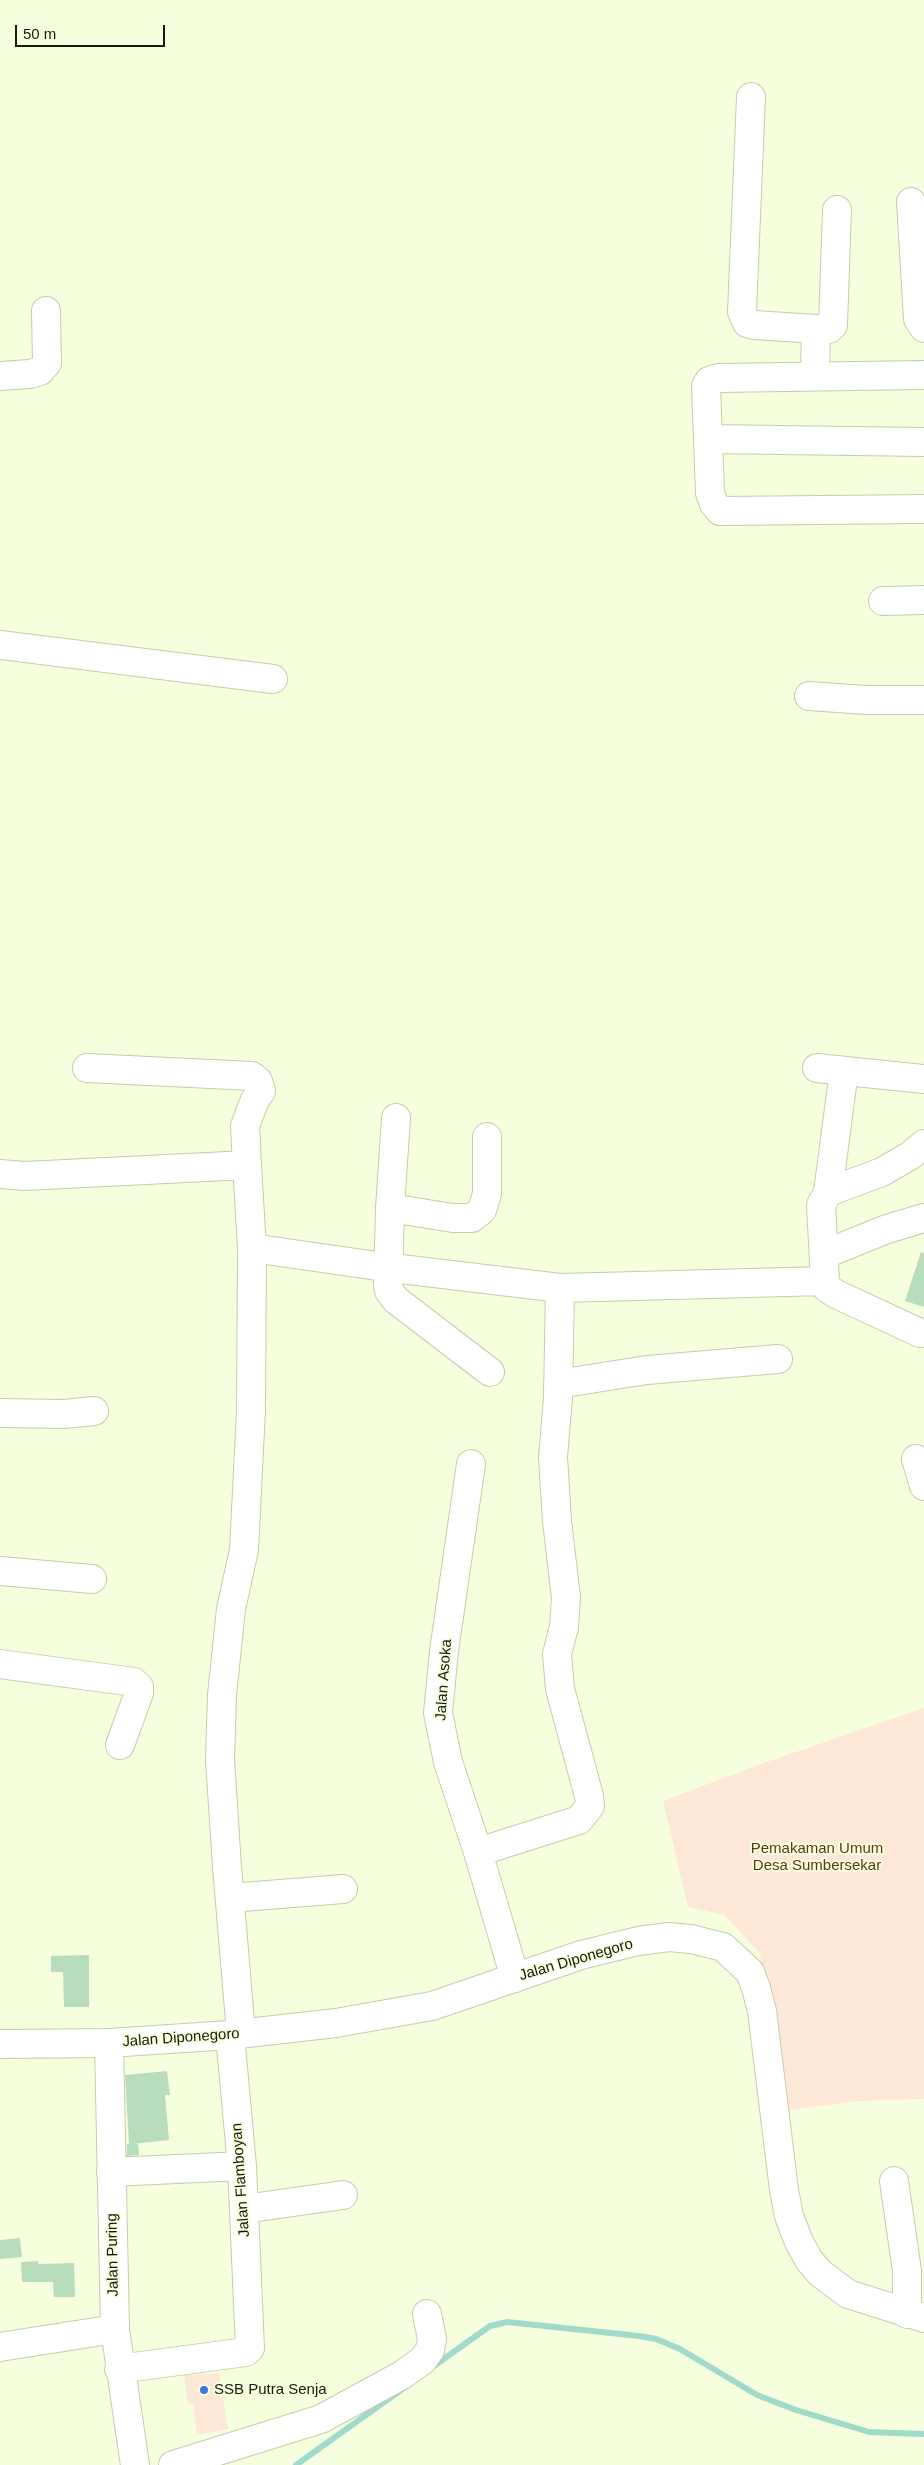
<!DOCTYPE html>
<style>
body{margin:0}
#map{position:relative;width:924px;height:2465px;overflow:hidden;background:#f6ffdd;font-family:Helvetica,sans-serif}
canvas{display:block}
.scale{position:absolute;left:15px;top:25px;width:150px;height:22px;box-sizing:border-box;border:2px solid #171a0e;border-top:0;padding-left:6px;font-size:15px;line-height:18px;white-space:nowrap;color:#171a0e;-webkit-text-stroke:4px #f6ffdd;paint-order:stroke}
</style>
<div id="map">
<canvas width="924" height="2465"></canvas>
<div class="scale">50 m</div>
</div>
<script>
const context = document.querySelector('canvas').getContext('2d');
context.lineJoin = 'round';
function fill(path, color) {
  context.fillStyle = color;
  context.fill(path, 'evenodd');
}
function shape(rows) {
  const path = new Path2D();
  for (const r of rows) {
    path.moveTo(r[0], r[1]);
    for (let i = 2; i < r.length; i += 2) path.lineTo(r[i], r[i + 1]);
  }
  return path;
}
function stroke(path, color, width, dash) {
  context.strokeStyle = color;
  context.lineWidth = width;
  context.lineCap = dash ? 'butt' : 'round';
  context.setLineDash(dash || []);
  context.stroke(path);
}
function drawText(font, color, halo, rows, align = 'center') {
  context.font = font + ' Helvetica,sans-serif';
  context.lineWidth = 4;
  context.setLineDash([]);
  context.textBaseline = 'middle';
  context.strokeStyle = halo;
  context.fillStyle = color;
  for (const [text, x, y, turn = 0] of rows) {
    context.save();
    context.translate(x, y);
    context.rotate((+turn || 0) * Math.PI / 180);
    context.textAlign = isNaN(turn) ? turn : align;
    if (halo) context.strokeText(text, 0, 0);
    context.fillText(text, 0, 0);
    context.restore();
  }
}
const green = shape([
 [924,1708,924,2099,856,2101,784,2111,760,1953,724,1915,688,1907,663,1801,758,1765],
 [219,2373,228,2429,197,2435,193,2404,188,2404,184,2375]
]);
const stream = shape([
 [431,2368,490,2326,507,2322,639,2336,656,2339,680,2349,757,2395,796,2410,869,2432,924,2434],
 [296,2465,401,2390]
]);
const building = shape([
 [921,1252,924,1253,924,1307,905,1301],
 [89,1955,89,2007,64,2007,63,1972,51,1972,51,1956],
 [167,2071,170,2095,165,2095,169,2140,131,2144,138,2143,139,2155,127,2156,127,2144,129,2144,125,2075],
 [20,2238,22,2257,0,2259,0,2240],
 [38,2261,38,2264,74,2263,75,2297,54,2297,53,2282,22,2282,21,2262]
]);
const minor = shape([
 [751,97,742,312,747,323,754,325,816,329],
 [911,202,918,319,924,328],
 [815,375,816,329,829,329,833,325,837,210],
 [924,375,718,378,709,381,706,386,710,493,714,504,720,511,924,509],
 [0,376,30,374,40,371,47,363,46,311],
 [708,439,924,442],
 [883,601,924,600],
 [0,645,273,679],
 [809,696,866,700,924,700],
 [87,1068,252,1076,258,1081,261,1091,254,1102,245,1126,247,1165],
 [817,1068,924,1079],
 [396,1118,390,1208,388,1285,389,1291,396,1300,490,1372],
 [0,1174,25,1176,247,1165,252,1248,251,1410,244,1550,231,1609,222,1695,220,1760,227,1867,241,2033],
 [828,1192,882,1172,911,1155,924,1144],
 [390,1208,453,1218,472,1218,482,1210,487,1194,487,1137],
 [252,1248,384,1267,560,1288,825,1281,827,1288,836,1294,920,1333],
 [825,1254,887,1229,924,1218],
 [825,1281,821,1205,828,1192,844,1071],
 [558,1384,647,1370,778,1359],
 [0,1413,64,1414,94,1411],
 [916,1459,924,1486],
 [471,1464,444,1651,438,1713,448,1762,478,1852,515,1978],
 [0,1571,92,1579],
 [0,1664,134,1682,139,1687,139,1693,120,1745],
 [478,1852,579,1820,590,1806,589,1796,560,1689,557,1654,564,1627,566,1598,557,1521,553,1457,558,1398,560,1288],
 [230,1898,343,1889],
 [109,2043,115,2329,135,2465],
 [111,2172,242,2166],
 [894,2181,907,2271,907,2314],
 [244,2209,343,2195],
 [0,2347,115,2329],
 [119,2369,238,2353,246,2352,250,2348,242,2166,230,2035],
 [173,2465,321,2419,402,2375,423,2360,430,2350,432,2339,427,2314]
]);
const major = shape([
 [0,2044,109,2043,230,2035,336,2023,432,2006,581,1955,638,1941,669,1937,691,1939,723,1947,750,1972,756,1988,762,2011,784,2190,789,2216,799,2242,809,2260,820,2273,848,2294,924,2318]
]);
const markers = [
 [204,2390,5,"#4573e5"]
];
const streetNames = [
 ["Jalan Asoka",444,1680,-86],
 ["Jalan Diponegoro",576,1960,-16],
 ["Jalan Diponegoro",181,2038,-4],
 ["Jalan Flamboyan",241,2180,-94],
 ["Jalan Puring",113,2255,-91]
];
const parkNames = [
 ["Pemakaman Umum",817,1849],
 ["Desa Sumbersekar",817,1866]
];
const poiNames = [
 ["SSB Putra Senja",214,2390]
];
fill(green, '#fde8d7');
stroke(stream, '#a1d9cb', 6);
fill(building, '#b7ddbc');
stroke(minor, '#c3ccac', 30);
stroke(major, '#c3ccac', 30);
stroke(minor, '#fff', 28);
stroke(major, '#fff', 28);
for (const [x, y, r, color] of markers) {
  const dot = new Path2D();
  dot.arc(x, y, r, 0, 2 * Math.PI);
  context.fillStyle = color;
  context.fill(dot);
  stroke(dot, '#f6ffdd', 2);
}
drawText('15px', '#171a0e', '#f6ffdd', streetNames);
drawText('15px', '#5e3814', '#f6ffdd', parkNames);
drawText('15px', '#171a0e', '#f6ffdd', poiNames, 'left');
</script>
